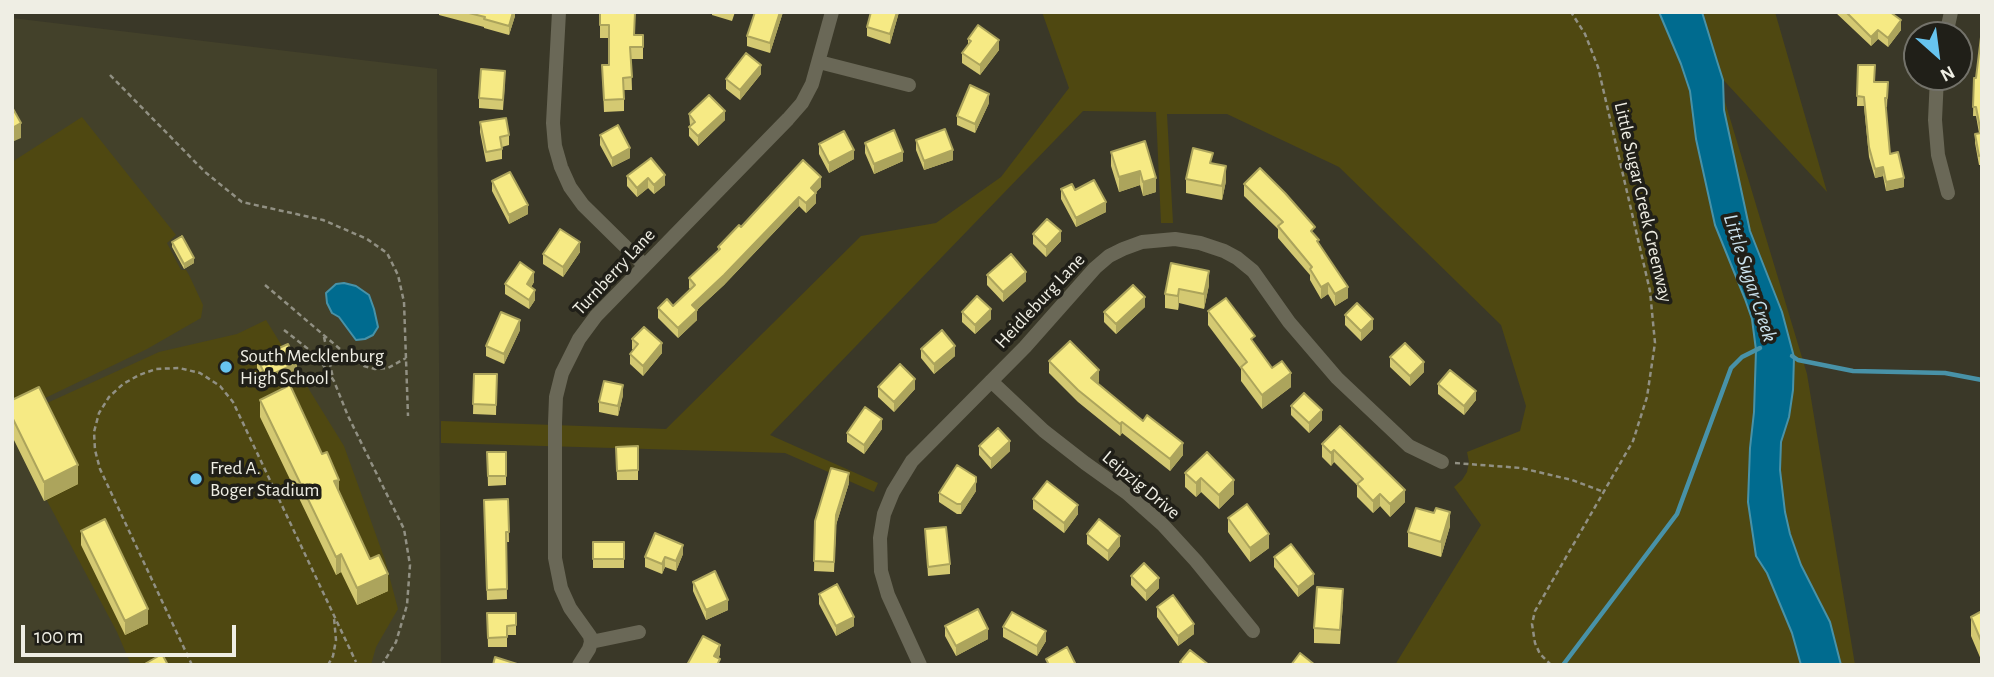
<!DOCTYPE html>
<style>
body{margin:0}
#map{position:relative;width:1994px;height:677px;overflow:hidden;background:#3a3828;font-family:"Alegreya Sans",sans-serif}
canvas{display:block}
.frame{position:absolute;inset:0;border:14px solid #efeee4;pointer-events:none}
.north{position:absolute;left:1903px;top:21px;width:70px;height:70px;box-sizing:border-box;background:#201f18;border:2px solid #73726a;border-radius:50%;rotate:152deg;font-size:19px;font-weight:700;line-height:28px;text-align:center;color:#efeee4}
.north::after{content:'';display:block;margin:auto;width:24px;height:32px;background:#67c4ef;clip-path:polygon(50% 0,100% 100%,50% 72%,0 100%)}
.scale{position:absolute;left:21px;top:625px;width:215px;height:32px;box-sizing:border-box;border:4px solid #efeee4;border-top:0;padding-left:9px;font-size:21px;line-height:24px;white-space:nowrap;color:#efeee4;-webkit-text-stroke:5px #201f18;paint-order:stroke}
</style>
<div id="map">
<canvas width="1994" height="677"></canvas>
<div class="frame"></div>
<div class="north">N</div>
<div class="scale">100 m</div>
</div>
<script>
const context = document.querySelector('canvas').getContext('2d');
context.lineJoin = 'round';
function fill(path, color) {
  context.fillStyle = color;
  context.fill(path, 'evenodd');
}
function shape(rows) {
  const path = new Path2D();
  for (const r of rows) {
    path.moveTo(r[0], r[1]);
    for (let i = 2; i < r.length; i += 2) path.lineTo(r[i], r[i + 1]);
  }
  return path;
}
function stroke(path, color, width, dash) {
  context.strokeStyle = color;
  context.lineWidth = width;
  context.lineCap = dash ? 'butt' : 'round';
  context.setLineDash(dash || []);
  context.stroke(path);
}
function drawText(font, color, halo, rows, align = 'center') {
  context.font = font + ' "Alegreya Sans",sans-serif';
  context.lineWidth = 7;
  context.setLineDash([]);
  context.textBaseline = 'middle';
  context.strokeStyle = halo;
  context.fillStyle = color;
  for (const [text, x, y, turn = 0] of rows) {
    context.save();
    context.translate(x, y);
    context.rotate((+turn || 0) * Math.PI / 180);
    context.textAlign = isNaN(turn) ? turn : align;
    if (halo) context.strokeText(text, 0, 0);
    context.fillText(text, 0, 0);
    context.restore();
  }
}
const built = shape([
 [12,18,437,69,441,665,12,665]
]);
const green = shape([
 [1042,12,1775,12,1827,192,1716,72,1807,374,1855,665,1395,665,1481,525,1454,487,1462,480,1467,472,1469,462,1467,452,1520,431,1526,406,1501,325,1339,167,1227,114,1167,114,1173,223,1161,223,1156,112,1083,111,770,435,878,483,874,492,785,453,441,443,441,421,666,429,861,236,936,223,1001,177,1069,88],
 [82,117,176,235,167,243,181,270,186,270,189,275,203,305,201,318,147,349,12,414,12,162],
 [266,320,344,446,385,560,398,609,376,647,371,665,131,665,117,632,12,435,12,419,159,352,237,334]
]);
const water = shape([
 [1659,12,1702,12,1717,61,1723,80,1724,110,1750,231,1782,312,1794,357,1793,390,1789,417,1781,442,1780,470,1785,512,1790,534,1801,565,1830,622,1841,665,1801,665,1792,633,1767,573,1756,556,1748,502,1750,448,1754,412,1756,350,1752,319,1745,299,1715,225,1696,139,1690,91,1681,64,1659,12],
 [344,283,356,286,369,295,374,309,378,327,373,335,365,339,356,340,339,317,332,313,327,303,326,293,336,284,344,283]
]);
const stream = shape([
 [1792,356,1798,360,1853,371,1945,373,1982,380],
 [1563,665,1677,514,1731,368,1742,357,1760,348]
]);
const path = shape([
 [110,75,205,172,242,202,323,220,367,239,387,253,398,275,404,302,408,416],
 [265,285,340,349,364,366,375,369,388,368,406,358],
 [284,330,317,356,334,381,348,416,404,529,410,565,407,605,396,642,382,665],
 [324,337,333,378],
 [1455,463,1521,468,1572,480,1604,492],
 [192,665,100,469,95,450,94,432,99,413,109,397,123,384,139,375,156,369,179,368,200,373,220,386,233,402,356,662],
 [328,665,333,656,336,640,334,618],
 [1551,665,1540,654,1535,643,1532,624,1535,611,1633,441,1647,397,1655,343,1650,291,1598,67,1585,34,1571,12]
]);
const minor = shape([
 [559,12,553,123,555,146,561,167,570,187,583,205,644,265],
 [1946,35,1951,12],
 [819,62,909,85],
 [1937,77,1935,120,1938,155,1948,193],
 [991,381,1044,431,1085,463,1127,493,1163,525,1196,561,1253,631],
 [591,642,590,636,570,608,561,588,555,558,555,423,556,397,562,373,579,339,596,316,788,119,802,103,812,84,832,12],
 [579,665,589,649,591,642,639,632],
 [920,665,888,595,881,571,880,538,884,514,893,492,912,461,1025,347,1095,268,1109,256,1123,249,1142,242,1175,239,1200,243,1224,251,1237,258,1253,271,1289,322,1337,378,1409,446,1442,462]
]);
const wall = shape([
 [439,12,515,12,515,16,509,35,484,28,484,27,439,15],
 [600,12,635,35,643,35,643,59,631,59,632,90,624,90,624,111,604,112,602,65,609,65,609,38,600,38],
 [712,12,735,12,732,21,712,15],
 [755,12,783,12,770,53,747,46,747,36],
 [899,12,890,44,867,36,867,27],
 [1835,12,1890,12,1901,30,1888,47,1878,39,1871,46],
 [1981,37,1982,165,1979,165,1975,143,1975,134,1979,133,1976,116,1973,116,1974,78,1976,78],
 [968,39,999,50,980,75,962,63,962,53,968,45],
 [1858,65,1875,82,1888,82,1887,107,1886,107,1890,154,1904,187,1886,191,1883,176,1875,178,1869,157,1864,106,1857,106],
 [761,74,740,100,726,89,726,79],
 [505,81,503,110,479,108,479,98],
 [989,103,975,133,957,125,957,116],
 [689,114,725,120,698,146,689,136,689,127,690,125],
 [480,122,509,135,509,145,502,147,502,159,486,162,480,132],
 [600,135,630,158,612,167,600,145],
 [916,140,953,160,924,170,916,150],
 [1145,141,1156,192,1143,196,1140,185,1119,192,1111,166,1111,152],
 [865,143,903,161,874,174,865,153],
 [819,144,854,159,829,173,819,154],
 [651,158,665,185,654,194,648,188,637,197,627,186,627,176],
 [803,160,821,187,815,193,816,203,806,213,799,206,724,285,697,310,697,320,678,338,658,318,658,308,673,306,690,289,689,288,689,278,718,251,718,247,741,227],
 [1186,179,1226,181,1222,200,1186,193],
 [492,181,528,214,509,224,492,191],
 [1244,184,1315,236,1348,298,1335,306,1328,294,1321,299,1310,280,1310,275,1278,238,1278,229,1244,196],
 [1061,189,1106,212,1076,227,1061,199],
 [1033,234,1061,241,1046,257,1033,244],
 [172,242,194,263,184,269,172,247],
 [580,252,563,277,543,264,543,254],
 [1171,263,1209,285,1204,309,1179,303,1178,310,1165,308,1165,294],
 [987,275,1026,281,1003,302,987,285],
 [534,282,531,287,535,300,529,309,505,294,505,284],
 [1145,307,1116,334,1104,322,1104,312],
 [1208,311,1255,344,1272,368,1291,387,1262,409,1241,381,1241,369,1208,325],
 [962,312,991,319,975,334,962,322],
 [1345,315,1373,329,1361,341,1345,325],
 [520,330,504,364,486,356,486,346],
 [632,339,662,353,643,376,630,364,630,354,634,350,632,349],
 [921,349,955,356,934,374,921,358],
 [1390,357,1424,372,1410,386,1390,367],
 [257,358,297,373,266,387,257,368],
 [1049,361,1099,382,1098,383,1183,455,1170,471,1122,433,1120,436,1078,402,1049,373],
 [474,374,497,374,496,415,473,414],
 [1438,384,1476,400,1464,415,1438,394],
 [878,387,915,389,894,412,878,397],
 [623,395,618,416,599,412,599,402],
 [12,400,78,484,44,501,12,436],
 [260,400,339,491,370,559,388,591,357,605,341,572,336,575,260,417],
 [1291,406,1322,420,1309,433,1291,415],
 [1340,426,1405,502,1390,517,1380,506,1373,513,1357,497,1357,485,1334,462,1331,466,1322,457,1322,444],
 [882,429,864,454,847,442,847,433],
 [638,446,638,480,617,480,616,447],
 [979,446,1010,451,991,469,979,455],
 [487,452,506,452,506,485,488,486],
 [1207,452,1234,494,1219,509,1201,492,1196,497,1185,487,1185,473],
 [849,483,836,525,834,572,814,571,815,521],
 [976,491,961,514,957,514,939,502,939,493],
 [508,499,509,542,506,542,507,599,487,600,484,500],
 [1033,499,1078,514,1064,533,1033,509],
 [1434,513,1450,526,1441,557,1408,547,1408,532],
 [1228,518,1269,548,1250,562,1228,532],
 [925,529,950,564,950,574,928,576],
 [81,531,148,624,125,635,81,545],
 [1087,534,1120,546,1108,561,1087,544],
 [593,542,624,542,624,568,593,568],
 [683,554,676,571,665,567,662,574,645,567,645,557],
 [1274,557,1314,584,1298,597,1274,567],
 [1131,576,1159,588,1146,601,1131,585],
 [693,582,728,610,706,620,693,591],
 [819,594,854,626,836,636,819,604],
 [1343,603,1340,644,1314,643,1314,628],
 [1157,607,1194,634,1178,646,1157,617],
 [1982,611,1982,662,1971,636,1971,617],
 [487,613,516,613,516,635,507,635,507,647,488,647],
 [945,626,988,639,956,656,945,636],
 [1003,627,1046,641,1037,656,1003,637]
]);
const shadedWall = shape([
 [513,12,515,12,515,16,509,35,509,26],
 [780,12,783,12,770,53,770,43],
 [897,12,899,12,890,44,890,34],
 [1901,20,1901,30,1888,47,1888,38],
 [1878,30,1878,39,1871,46,1871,37],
 [999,40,999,50,980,75,980,65],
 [761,65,761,74,740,100,740,90],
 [989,94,989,103,975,133,975,124],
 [725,111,725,120,698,146,698,136],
 [21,123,21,138,12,142,12,128],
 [630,148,630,158,612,167,612,158],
 [854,150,854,159,829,173,829,163],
 [953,150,953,160,924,170,924,161],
 [903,152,903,161,874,174,874,164],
 [1226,166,1226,181,1222,200,1222,186],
 [1883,167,1883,176,1875,178,1875,169],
 [1140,171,1140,185,1119,192,1119,177],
 [665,175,665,185,654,194,654,185],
 [821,177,821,187,811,198,811,188],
 [648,178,648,188,637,197,637,188],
 [1156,178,1156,192,1143,196,1143,182],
 [1904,178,1904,187,1886,191,1886,182],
 [816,193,816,203,806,213,806,203],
 [799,197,799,206,724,285,697,310,697,320,678,338,678,328,692,305],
 [1106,202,1106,212,1076,227,1076,218],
 [528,205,528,214,509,224,509,215],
 [1061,231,1061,241,1046,257,1046,247],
 [580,242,580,252,563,277,563,267],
 [194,258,194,263,184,269,184,264],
 [1209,271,1209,285,1204,309,1204,294],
 [534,272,534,282,527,294,527,284],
 [1026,272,1026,281,1003,302,1003,292],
 [1328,283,1328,294,1321,299,1321,287],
 [1348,287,1348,298,1335,306,1335,294],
 [1179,289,1179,303,1178,310,1178,296],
 [535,290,535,300,529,309,529,300],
 [1145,297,1145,307,1116,334,1116,324],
 [991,309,991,319,975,334,975,325],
 [1373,319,1373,329,1361,341,1361,331],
 [520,320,520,330,504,364,504,354],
 [662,343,662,353,643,376,643,366],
 [955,346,955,356,934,374,934,364],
 [1424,362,1424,372,1410,386,1410,376],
 [297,363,297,373,266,387,266,377],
 [1099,370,1099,382,1091,389,1091,378],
 [1291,373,1291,387,1262,409,1262,395],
 [915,379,915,389,894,412,894,402],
 [623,385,623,395,618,416,618,406],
 [1476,391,1476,400,1464,415,1464,406],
 [1322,410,1322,420,1309,433,1309,423],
 [882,419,882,429,864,454,864,445],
 [1122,422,1122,433,1120,436,1120,424],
 [1010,441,1010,451,991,469,991,459],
 [1183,443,1183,455,1170,471,1170,459],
 [1334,450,1334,462,1331,466,1331,453],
 [78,465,78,484,44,501,44,482],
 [849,473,849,483,836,525,834,572,836,515],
 [1201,478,1201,492,1196,497,1196,483],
 [339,480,339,497,334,481],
 [1234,480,1234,494,1219,509,1219,495],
 [976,482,976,491,961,514,961,504],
 [1405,490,1405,502,1390,517,1390,504],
 [1380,494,1380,506,1373,513,1373,501],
 [1078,505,1078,514,1064,533,1064,523],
 [1450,512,1450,526,1441,557,1441,542],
 [1269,534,1269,548,1250,562,1250,548],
 [1120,536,1120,546,1108,561,1108,551],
 [683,545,683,554,676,571,676,561],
 [341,554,341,572,336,575,336,557],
 [665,557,665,567,662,574,662,564],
 [388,574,388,591,357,605,357,588],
 [1314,574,1314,584,1298,597,1298,587],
 [1159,578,1159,588,1146,601,1146,591],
 [728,600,728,610,706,620,706,610],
 [148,609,148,624,125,635,125,621],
 [854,617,854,626,836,636,836,626],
 [1194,624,1194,634,1178,646,1178,636],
 [988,629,988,639,956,656,956,646],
 [1046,631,1046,641,1037,656,1037,646],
 [720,645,720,655,715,665,714,656]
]);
const building = shape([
 [465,12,513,12,509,26,484,19,485,17,465,12],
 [600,12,635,12,634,35,643,35,643,47,630,47,632,77,623,78,624,99,604,100,602,65,609,65,609,25,600,25,600,12],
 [755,12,780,12,770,43,747,36,755,12],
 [871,12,897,12,890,34,867,27,871,12],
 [1846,12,1890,12,1901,20,1888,38,1878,30,1871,37,1846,12],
 [978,25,999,40,980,65,962,53,971,41,968,39,978,25],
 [1981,37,1982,155,1979,156,1975,134,1981,133,1976,107,1973,107,1974,78,1976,78,1981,37],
 [746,53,761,65,740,90,726,79,746,53],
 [1858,65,1875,65,1874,82,1888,82,1887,98,1885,98,1890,154,1898,152,1904,178,1886,182,1883,167,1875,169,1869,147,1864,97,1857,96,1858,65],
 [481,69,505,71,503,100,479,98,481,69],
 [970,85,989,94,975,124,957,116,970,85],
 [709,95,725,111,698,136,689,127,695,122,689,114,709,95],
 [12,107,21,123,12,128,12,107],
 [506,118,509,135,500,137,502,149,486,152,480,122,506,118],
 [618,125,630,148,612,158,600,135,618,125],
 [945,129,953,150,924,161,916,140,945,129],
 [894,130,903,152,874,164,865,143,894,130],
 [844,131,854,150,829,163,819,144,844,131],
 [1145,141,1156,178,1143,182,1140,171,1119,177,1111,152,1145,141],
 [1193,148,1213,153,1210,163,1226,166,1222,186,1186,179,1193,148],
 [651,158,665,175,654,185,648,178,637,188,627,176,651,158],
 [803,160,821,177,811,188,816,193,806,203,799,197,724,275,692,305,697,310,678,328,658,308,667,299,673,306,695,285,689,278,720,249,718,247,739,225,741,227,803,160],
 [1260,168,1285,193,1315,227,1311,231,1319,240,1317,241,1348,287,1335,294,1328,283,1321,287,1310,269,1312,267,1278,226,1283,222,1244,184,1260,168],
 [510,172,528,205,509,215,492,181,510,172],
 [1094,180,1106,202,1076,218,1061,189,1072,184,1075,190,1094,180],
 [1047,219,1061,231,1046,247,1033,234,1047,219],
 [560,229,580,242,563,267,543,254,560,229],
 [182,236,194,258,184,264,172,242,182,236],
 [1011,254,1026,272,1003,292,987,275,1011,254],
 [520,262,534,272,527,284,535,290,529,300,505,284,520,262],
 [1171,263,1209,271,1204,294,1179,289,1178,296,1165,294,1171,263],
 [1133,285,1145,297,1116,324,1104,312,1133,285],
 [977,296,991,309,975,325,962,312,977,296],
 [1226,298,1255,336,1251,339,1272,368,1282,361,1291,373,1262,395,1241,367,1247,362,1208,311,1226,298],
 [1357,303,1373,319,1361,331,1345,315,1357,303],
 [501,312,520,320,504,354,486,346,501,312],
 [644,327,662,343,643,366,630,354,638,344,632,339,644,327],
 [942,330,955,346,934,364,921,349,942,330],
 [1070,341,1099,370,1091,378,1143,421,1147,415,1183,443,1170,459,1122,422,1120,424,1078,390,1049,361,1070,341],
 [1405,343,1424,362,1410,376,1390,357,1405,343],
 [288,344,297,363,266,377,257,358,288,344],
 [900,364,915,379,894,402,878,387,900,364],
 [1450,370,1476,391,1464,406,1438,384,1450,370],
 [474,374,497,374,496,405,473,404,474,374],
 [604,381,623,385,618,406,599,402,604,381],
 [290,385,322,454,327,452,339,480,334,481,370,559,379,555,388,574,357,588,341,554,336,557,260,400,290,385],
 [39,387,78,465,44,482,12,417,12,400,39,387],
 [1304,393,1322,410,1309,423,1291,406,1304,393],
 [865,407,882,419,864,445,847,433,865,407],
 [1340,426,1405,490,1390,504,1380,494,1373,501,1357,484,1363,479,1334,450,1331,453,1322,444,1340,426],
 [998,428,1010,441,991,459,979,446,998,428],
 [638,446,638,470,617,471,616,447,638,446],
 [487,452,506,452,506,476,488,476,487,452],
 [1207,452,1234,480,1219,495,1201,478,1196,483,1185,473,1207,452],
 [957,465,976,477,976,482,961,504,957,504,939,493,957,465],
 [831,468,849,473,836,515,834,562,814,561,815,521,831,468],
 [1047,481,1078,505,1064,523,1033,499,1047,481],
 [508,499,509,532,506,532,507,589,487,590,484,500,508,499],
 [1247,504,1269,534,1250,548,1228,518,1247,504],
 [1416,508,1434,513,1436,508,1450,512,1441,542,1408,532,1416,508],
 [105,519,148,609,125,621,81,531,105,519],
 [1099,519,1120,536,1108,551,1087,534,1099,519],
 [946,527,950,564,928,567,925,529,946,527],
 [655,533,683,545,676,561,665,557,662,564,645,557,655,533],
 [593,542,624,542,624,559,593,559,593,542],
 [1291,544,1314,574,1298,587,1274,557,1291,544],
 [1144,563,1159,578,1146,591,1131,576,1144,563],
 [715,571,728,600,706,610,693,582,715,571],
 [837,584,854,617,836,626,819,594,837,584],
 [1317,587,1343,589,1340,630,1314,628,1317,587],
 [1173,595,1194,624,1178,636,1157,607,1173,595],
 [978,609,988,629,956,646,945,626,978,609],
 [1982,611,1982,643,1971,617,1982,611],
 [1012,612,1046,631,1037,646,1003,627,1012,612],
 [487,613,516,613,516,625,507,626,507,637,488,638,487,613],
 [703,636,720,645,714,656,720,659,717,665,687,665,703,636],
 [1067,647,1076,665,1049,665,1046,659,1067,647],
 [1190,650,1209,665,1183,665,1180,662,1190,650],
 [1300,653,1315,665,1291,665,1300,653],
 [162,654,168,665,143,665,162,654],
 [495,657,517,664,516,665,493,665,495,657]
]);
const markers = [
 [226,367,7,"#67c4ef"],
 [196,479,7,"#67c4ef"]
];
const streetNames = [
 ["Little Sugar Creek Greenway",1643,202,77],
 ["Turnberry Lane",614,272,-47],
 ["Heidleburg Lane",1040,301,-47],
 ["Leipzig Drive",1141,485,40]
];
const poiNames = [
 ["South Mecklenburg",240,356],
 ["High School",240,378],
 ["Fred A.",210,468],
 ["Boger Stadium",210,490]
];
const waterNames = [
 ["Little Sugar Creek",1750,278,72]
];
fill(built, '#43412a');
fill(green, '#4f4811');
fill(water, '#006b8f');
stroke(water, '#4892a8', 2);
stroke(stream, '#4892a8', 4.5);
stroke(path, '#919083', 2.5, [5, 3.5]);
stroke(minor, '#6a6857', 14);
fill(wall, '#d4c972');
fill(shadedWall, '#aca45c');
fill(building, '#f6ea84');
stroke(building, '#aca45c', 2);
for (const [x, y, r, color] of markers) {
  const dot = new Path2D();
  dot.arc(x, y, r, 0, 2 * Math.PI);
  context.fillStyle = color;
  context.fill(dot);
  stroke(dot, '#201f18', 2.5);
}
drawText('19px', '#efeee4', '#201f18', streetNames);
drawText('19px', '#efeee4', '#201f18', poiNames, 'left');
drawText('italic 21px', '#cae2ee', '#201f18', waterNames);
</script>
